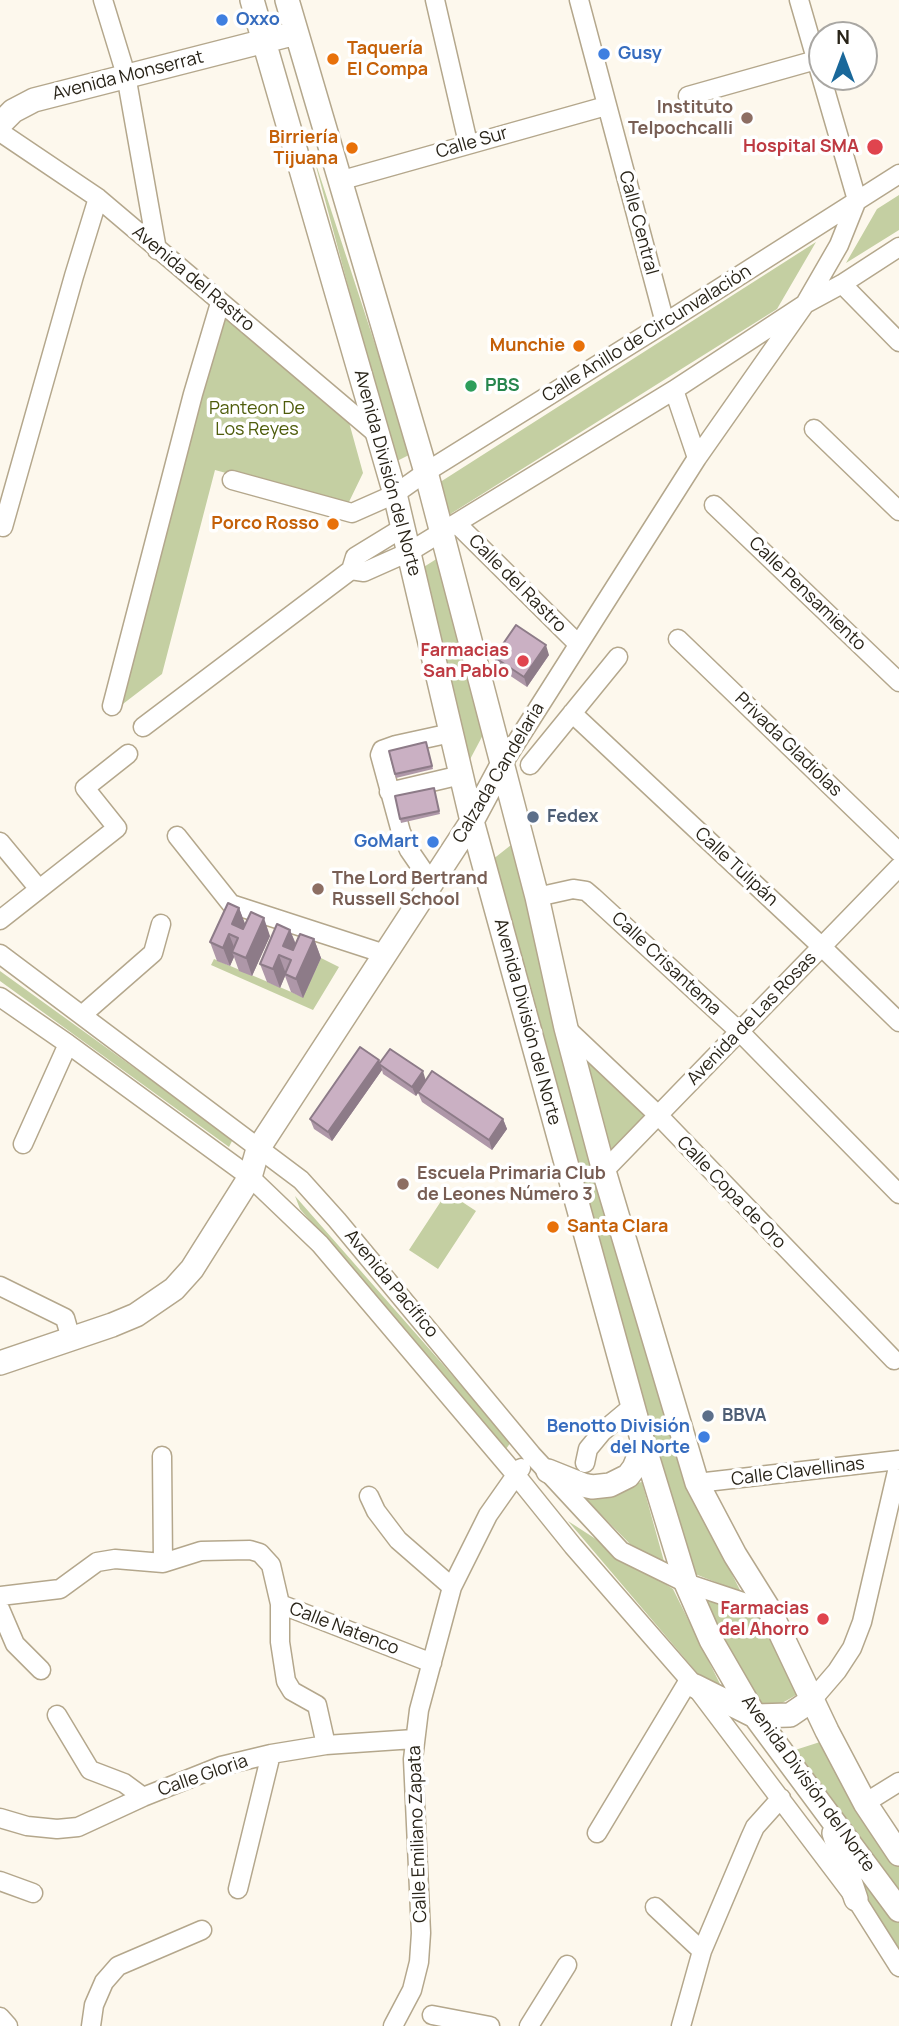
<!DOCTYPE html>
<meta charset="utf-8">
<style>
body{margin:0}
#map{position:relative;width:899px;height:2026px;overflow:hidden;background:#fdf8ed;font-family:Manrope,sans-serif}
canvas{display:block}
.north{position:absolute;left:808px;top:21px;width:70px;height:70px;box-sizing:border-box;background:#fff;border:2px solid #a9a7a3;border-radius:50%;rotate:0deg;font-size:19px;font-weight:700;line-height:28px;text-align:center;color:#292419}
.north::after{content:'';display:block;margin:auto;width:24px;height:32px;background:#1a689a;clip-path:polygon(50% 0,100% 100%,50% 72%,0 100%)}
</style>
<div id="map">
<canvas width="899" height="2026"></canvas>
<div class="north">N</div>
</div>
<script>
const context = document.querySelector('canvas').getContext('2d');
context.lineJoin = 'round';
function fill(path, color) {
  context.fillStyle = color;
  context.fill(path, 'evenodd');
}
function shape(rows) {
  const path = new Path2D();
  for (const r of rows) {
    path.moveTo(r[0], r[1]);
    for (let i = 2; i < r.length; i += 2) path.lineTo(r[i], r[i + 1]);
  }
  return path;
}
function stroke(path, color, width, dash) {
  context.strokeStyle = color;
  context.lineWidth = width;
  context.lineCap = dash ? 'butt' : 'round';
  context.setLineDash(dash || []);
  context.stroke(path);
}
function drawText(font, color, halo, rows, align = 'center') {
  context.font = font + ' Manrope,sans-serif';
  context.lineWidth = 7;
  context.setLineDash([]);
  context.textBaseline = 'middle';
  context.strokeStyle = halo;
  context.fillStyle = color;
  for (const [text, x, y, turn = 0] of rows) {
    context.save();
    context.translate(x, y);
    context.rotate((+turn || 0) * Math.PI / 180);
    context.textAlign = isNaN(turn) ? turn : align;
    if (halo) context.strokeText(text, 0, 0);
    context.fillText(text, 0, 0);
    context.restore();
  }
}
const green = shape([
 [313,155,411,454,395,462],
 [899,195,899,230,846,263,877,209],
 [816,242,777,309,444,518,434,486],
 [222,311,347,415,363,473,347,506,215,470,162,674,119,707],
 [438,558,484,733,467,765,419,570],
 [511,845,691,1494,741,1592,695,1574,656,1461,492,860],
 [321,958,339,967,313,1010,211,965,214,959,303,997],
 [0,971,233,1139,229,1147,0,981],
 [573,1028,657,1115,608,1166],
 [447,1192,476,1211,438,1269,409,1250],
 [295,1196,511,1442,506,1449,300,1209],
 [642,1482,665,1565,630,1544,581,1494],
 [568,1521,673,1589,722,1688,704,1681],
 [700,1590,768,1614,805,1690,761,1715],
 [820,1742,899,1861,899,1898,792,1751],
 [857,1861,899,1919,899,1949,864,1899]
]);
const minor = shape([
 [103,0,126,75,157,250],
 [435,0,468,143],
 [579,0,665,323],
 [799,0,857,200],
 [688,96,816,60],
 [0,132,98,198,379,436],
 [339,181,606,106],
 [842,284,899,342],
 [674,390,697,458],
 [814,429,899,511],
 [232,480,352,513,395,494,426,472,665,323,899,174],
 [714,505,899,682],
 [456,523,578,644],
 [3,527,74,276,98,198],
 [351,570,364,572,409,552,674,390,805,304,842,284,899,247],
 [678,639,899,852],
 [112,706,193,394,220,303],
 [572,713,822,947,899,1022],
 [143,727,351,570,355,557,404,527],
 [502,765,697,458,805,304,839,245,857,200],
 [530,765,618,657],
 [389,792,461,775],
 [177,836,231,904,385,954],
 [0,842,39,889],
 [431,882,409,850,401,832,380,755,382,750,396,745,451,733],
 [537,897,573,889,586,891,593,897,740,1032,899,1194],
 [0,920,117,828,85,788,128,754],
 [0,954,301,1180,337,1220,532,1455,621,1551,686,1583,770,1611],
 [0,997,68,1044,250,1177,320,1244,515,1474,573,1546,695,1686,856,1899,899,1967],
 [82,1015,153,953,161,924],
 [566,1028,658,1115,894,1360],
 [23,1144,68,1044],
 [604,1171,899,867],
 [0,1286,65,1318,71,1339],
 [162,1456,163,1563],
 [585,1463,588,1449,602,1432,633,1406],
 [697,1483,899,1460],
 [369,1496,376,1511,398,1540,452,1587],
 [0,1596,60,1589,97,1562,115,1559,163,1563,201,1551,250,1550,260,1553,271,1565,280,1604,280,1642,286,1681,292,1691,317,1705,326,1745],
 [280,1604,432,1663],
 [0,1609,15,1644,41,1670],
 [812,1700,837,1671,852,1648,862,1622,899,1463],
 [57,1715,90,1770,124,1783,143,1797],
 [865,1803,899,1782],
 [0,1818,27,1826,57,1829,78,1827,143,1797,221,1766,271,1754,326,1745,414,1739],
 [597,1833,689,1680],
 [0,1881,33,1893],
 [238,1889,271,1754],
 [655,1907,702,1951],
 [432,2015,490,2026],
 [0,2017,8,2026],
 [91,2026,94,2005,104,1982,118,1966,202,1930],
 [393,2026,412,1990,419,1962,421,1933,413,1759,419,1710,452,1587,488,1515,521,1468],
 [529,2026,567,1965],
 [681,2026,702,1951,750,1838,755,1827,781,1798]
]);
const major = shape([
 [252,0,395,494,472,821,642,1439,686,1583,711,1640,755,1716,899,1910],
 [287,0,426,472,537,897,566,1028,604,1171,697,1483,735,1555,770,1611,827,1731,865,1803,899,1854],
 [0,124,13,111,34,100,296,33],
 [0,1363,112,1325,136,1315,174,1289,192,1269,250,1177,258,1149,472,821,502,765],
 [548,1471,583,1485,592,1487,610,1485,628,1476,634,1468,642,1449,642,1439],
 [695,1686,755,1716,790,1715,812,1700],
 [834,1833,856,1899]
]);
const wall = shape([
 [549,655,527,687,497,667,494,657],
 [426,742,433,769,396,778,389,751],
 [434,788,440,814,401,823,400,819],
 [239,908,245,925,270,936,252,976,239,971,234,957,230,966,217,961,210,942],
 [290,930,296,944,314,939,321,958,303,998,291,992,285,976,280,988,267,982,260,964],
 [379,1060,380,1063,426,1080,503,1119,507,1129,492,1150,422,1102,418,1093,416,1096,383,1074,382,1070,332,1141,314,1129,310,1119]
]);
const shadedWall = shape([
 [546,645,549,655,527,687,524,677],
 [239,908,246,926,238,938,232,924],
 [264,918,270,936,252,976,246,958],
 [290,930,297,948,291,960,283,946],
 [229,934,236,952,232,952,234,957,230,966,223,948],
 [314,939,321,958,303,998,296,979],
 [279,955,286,974,280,988,273,969],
 [379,1060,382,1070,332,1141,328,1132],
 [423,1071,426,1081,416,1096,412,1087],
 [503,1119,507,1129,492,1150,489,1140]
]);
const building = shape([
 [516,625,546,645,524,677,494,657,516,625],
 [426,742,432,766,395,774,389,751,426,742],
 [434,788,439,811,400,819,395,796,434,788],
 [228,903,239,908,232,924,243,929,251,912,264,918,246,958,232,952,238,938,229,934,223,948,210,942,228,903],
 [277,924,290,930,283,946,293,950,300,934,314,939,296,979,285,974,291,960,279,955,273,969,260,964,277,924],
 [360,1047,379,1060,328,1132,310,1119,360,1047],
 [390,1049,423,1071,412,1087,379,1064,390,1049],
 [432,1071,503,1119,489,1140,418,1092,432,1071]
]);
const markers = [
 [222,20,7,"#3f7fe0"],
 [604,54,7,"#3f7fe0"],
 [333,59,7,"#e8710a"],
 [747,118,7,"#8d6e63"],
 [875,147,9,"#e0444e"],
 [352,148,7,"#e8710a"],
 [579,346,7,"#e8710a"],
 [471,386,7,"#2e9e5b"],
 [333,524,7,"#e8710a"],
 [523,661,7,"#e0444e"],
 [533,817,7,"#5c6f8a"],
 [433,842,7,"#3f7fe0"],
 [318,889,7,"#8d6e63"],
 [403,1184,7,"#8d6e63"],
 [553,1227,7,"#e8710a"],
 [708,1416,7,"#5c6f8a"],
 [704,1437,7,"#3f7fe0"],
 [823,1619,7,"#e0444e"]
];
const shopNames = [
 ["Oxxo",236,20],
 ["Gusy",618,54],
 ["GoMart",419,842,"right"],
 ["Benotto División",690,1427,"right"],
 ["del Norte",690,1448,"right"]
];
const foodNames = [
 ["Taquería",347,49,"left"],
 ["El Compa",347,70,"left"],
 ["Birriería",338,138],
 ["Tijuana",338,159],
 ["Munchie",565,346],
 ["Porco Rosso",319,524],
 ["Santa Clara",567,1227,"left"]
];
const streetNames = [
 ["Avenida Monserrat",128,76,-14],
 ["Calle Sur",472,143,-16],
 ["Calle Central",638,223,75],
 ["Avenida del Rastro",193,279,40],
 ["Calle Anillo de Circunvalación",647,334,-32],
 ["Avenida División del Norte",387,473,75],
 ["Calle del Rastro",517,584,45],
 ["Calle Pensamiento",807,594,44],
 ["Privada Gladiolas",788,745,44],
 ["Calzada Candelaria",499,773,-59],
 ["Calle Tulipán",736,867,43],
 ["Calle Crisantema",666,964,43],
 ["Avenida de Las Rosas",752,1019,-46],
 ["Avenida División del Norte",527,1022,75],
 ["Calle Copa de Oro",731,1193,46],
 ["Avenida Pacífico",391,1284,50],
 ["Calle Clavellinas",798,1472,-7],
 ["Calle Natenco",344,1629,21],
 ["Calle Gloria",203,1776,-19],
 ["Avenida División del Norte",808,1784,54],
 ["Calle Emiliano Zapata",418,1834,-92]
];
const educationNames = [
 ["Instituto",733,108,"right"],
 ["Telpochcalli",733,129,"right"],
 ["The Lord Bertrand",332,879],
 ["Russell School",332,900],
 ["Escuela Primaria Club",417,1174],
 ["de Leones Número 3",417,1195]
];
const healthNames = [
 ["Hospital SMA",859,147],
 ["Farmacias",509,651],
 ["San Pablo",509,672],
 ["Farmacias",809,1609],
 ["del Ahorro",809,1630]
];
const leisureNames = [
 ["PBS",485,386]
];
const parkNames = [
 ["Panteon De",257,409],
 ["Los Reyes",257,430]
];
const serviceNames = [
 ["Fedex",547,817],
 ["BBVA",722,1416]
];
fill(green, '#c4cfa2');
stroke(minor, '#b4a78c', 21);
stroke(major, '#b4a78c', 26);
stroke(minor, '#fff', 18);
stroke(major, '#fff', 23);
fill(wall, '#ae97a8');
fill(shadedWall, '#8d7b88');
fill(building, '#cab0c3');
stroke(building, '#8d7b88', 2);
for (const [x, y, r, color] of markers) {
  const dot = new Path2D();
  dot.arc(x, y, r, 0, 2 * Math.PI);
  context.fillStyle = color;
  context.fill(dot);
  stroke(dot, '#fff', 2.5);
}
drawText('bold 18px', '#366cbe', '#fff', shopNames, 'left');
drawText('bold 18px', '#c56008', '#fff', foodNames, 'right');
drawText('18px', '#292419', '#fff', streetNames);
drawText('bold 18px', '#785e54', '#fff', educationNames, 'left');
drawText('bold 18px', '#be3a42', '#fff', healthNames, 'right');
drawText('bold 18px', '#27864d', '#fff', leisureNames, 'left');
drawText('18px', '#4e5c0b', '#fff', parkNames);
drawText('bold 18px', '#4e5e75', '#fff', serviceNames, 'left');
</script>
